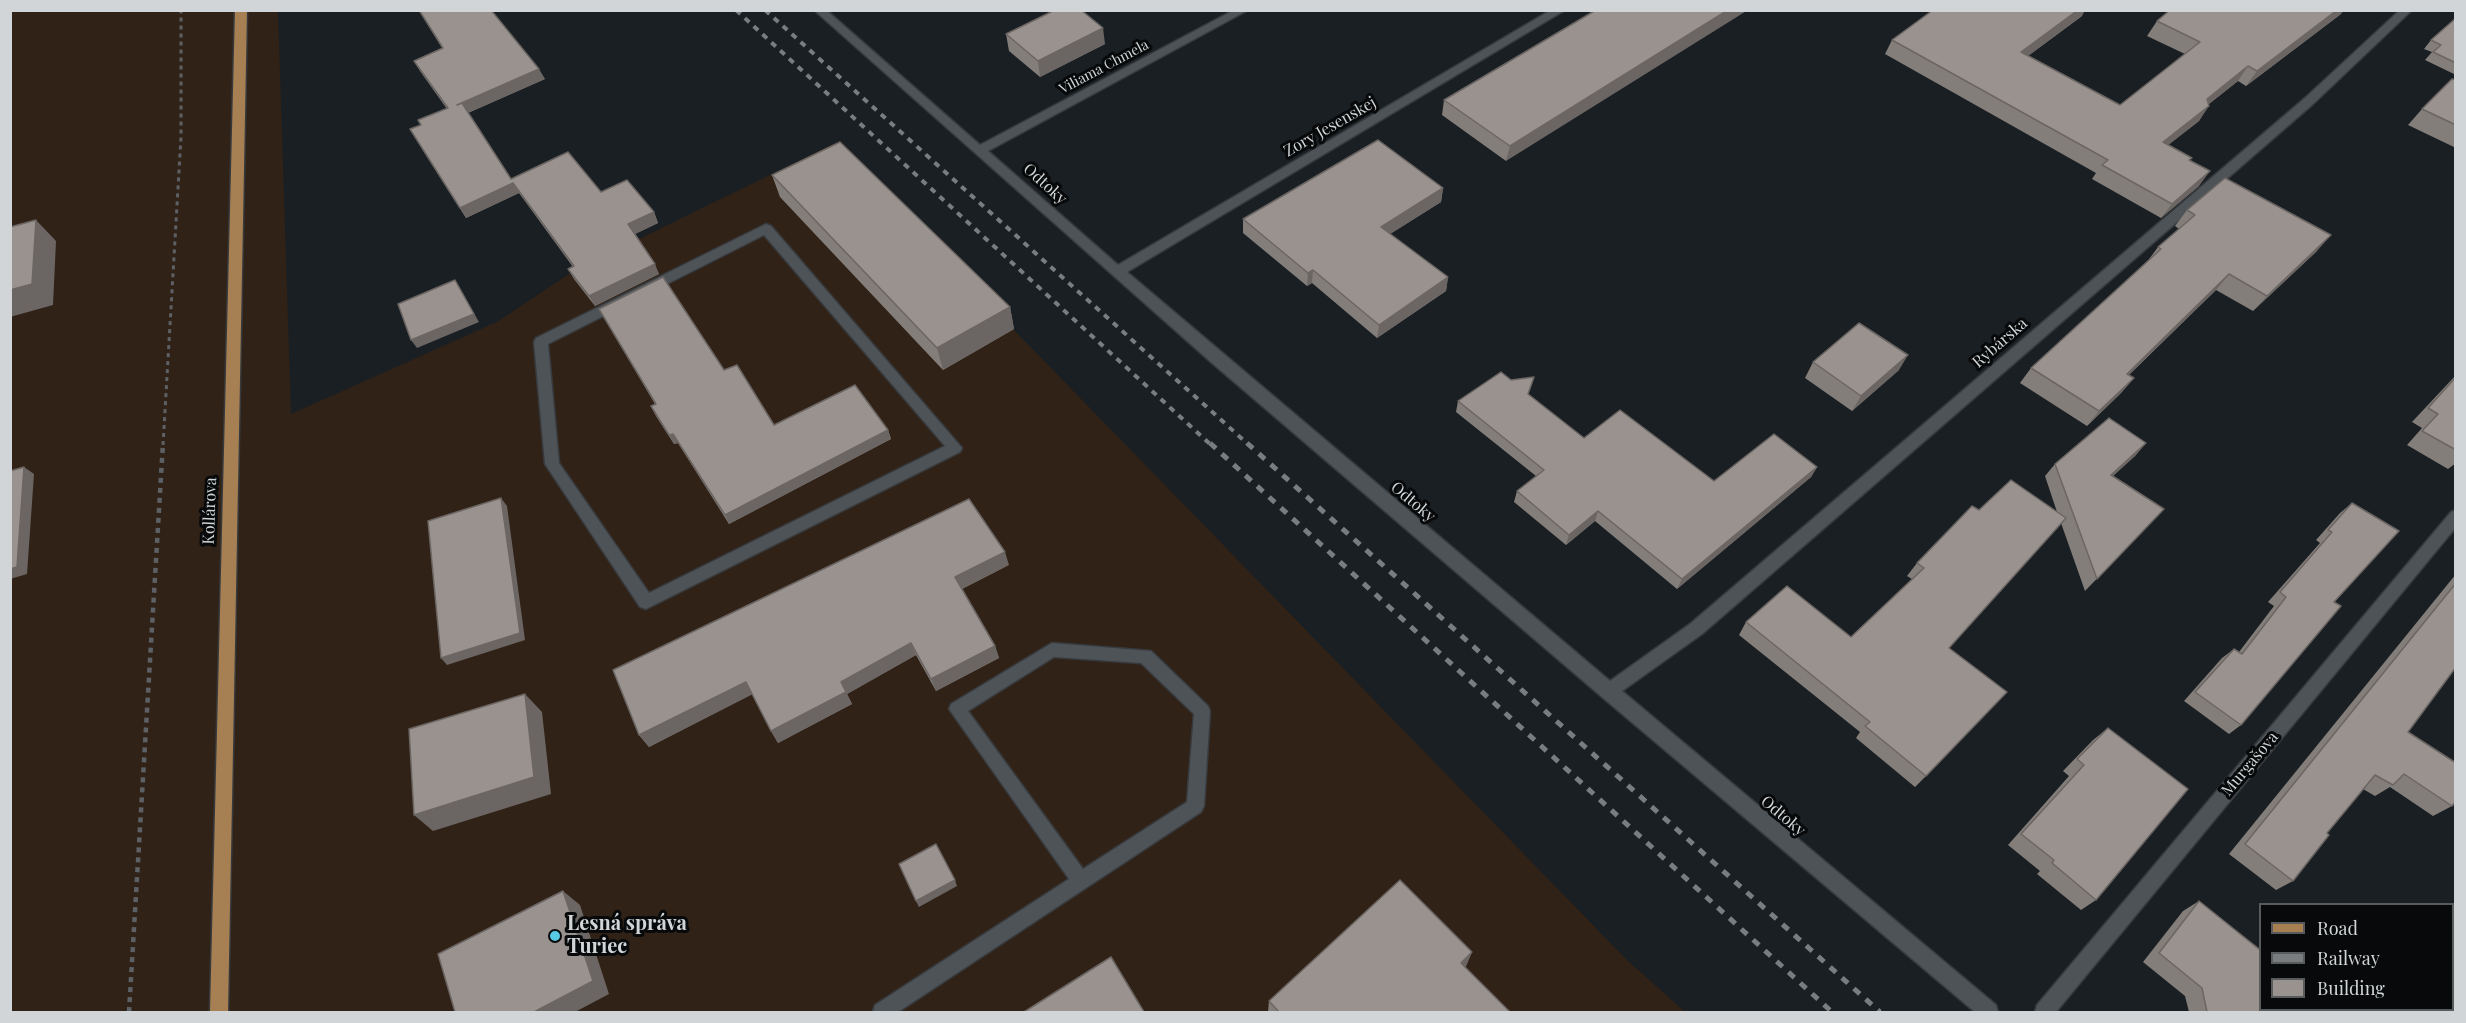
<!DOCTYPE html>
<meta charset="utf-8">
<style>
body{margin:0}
#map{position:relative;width:2466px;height:1023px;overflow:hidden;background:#1a1f23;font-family:"Playfair Display",serif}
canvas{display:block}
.frame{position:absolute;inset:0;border:12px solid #d1d5d7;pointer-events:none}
.legend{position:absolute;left:2259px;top:903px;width:195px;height:108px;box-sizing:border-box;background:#07090a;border:2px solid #585b5c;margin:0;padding:8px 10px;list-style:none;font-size:18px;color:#d1d5d7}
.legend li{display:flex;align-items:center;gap:12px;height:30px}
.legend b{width:30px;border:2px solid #585b5c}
</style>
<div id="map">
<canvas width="2466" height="1023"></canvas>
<div class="frame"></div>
<ul class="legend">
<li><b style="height:8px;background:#a67f53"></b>Road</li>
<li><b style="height:8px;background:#797d80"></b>Railway</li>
<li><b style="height:16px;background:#99928e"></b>Building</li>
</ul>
</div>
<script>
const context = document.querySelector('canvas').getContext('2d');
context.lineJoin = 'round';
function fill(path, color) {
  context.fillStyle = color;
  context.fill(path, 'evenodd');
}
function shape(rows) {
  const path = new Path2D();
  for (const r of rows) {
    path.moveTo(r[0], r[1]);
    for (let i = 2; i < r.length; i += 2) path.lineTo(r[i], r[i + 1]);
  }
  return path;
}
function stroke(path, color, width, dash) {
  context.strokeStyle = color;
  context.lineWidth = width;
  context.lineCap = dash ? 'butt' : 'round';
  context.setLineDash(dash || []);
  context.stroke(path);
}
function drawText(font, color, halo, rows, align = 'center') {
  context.font = font + ' "Playfair Display",serif';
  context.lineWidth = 6;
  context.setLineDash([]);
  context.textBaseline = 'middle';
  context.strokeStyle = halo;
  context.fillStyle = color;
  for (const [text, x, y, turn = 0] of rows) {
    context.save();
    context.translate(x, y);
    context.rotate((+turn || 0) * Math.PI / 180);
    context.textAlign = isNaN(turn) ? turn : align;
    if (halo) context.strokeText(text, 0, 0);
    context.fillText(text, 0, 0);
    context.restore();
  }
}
const industrial = shape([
 [10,11,278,11,291,414,497,322,572,272,833,144,1627,960,1685,1012,11,1012]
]);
const pathFar1 = shape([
 [163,445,181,137,181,10]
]);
const path = shape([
 [129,1012,163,443]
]);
const lane = shape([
 [766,224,771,226,962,448,960,452,646,609,640,607,545,464,534,342,536,338,766,224],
 [764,235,945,446,649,593,559,463,548,344,764,235],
 [1052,643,1151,651,1208,706,1210,711,1204,806,1201,812,898,1012,873,1012,875,1005,1069,879,949,709,951,704,1052,643],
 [1054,657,1141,663,1194,714,1187,802,1083,869,968,711,1054,657]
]);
const street = shape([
 [814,10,826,10,980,145,1234,10,1248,10,988,151,1118,265,1551,10,1565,10,1127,272,1610,681,1690,624,2305,98,2400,10,2412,10,2313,104,1702,634,1622,691,1996,1005,1998,1012,1975,1012,1602,697,1212,363,814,10],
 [2456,510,2456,527,2056,1012,2035,1012,2037,1005,2451,512,2456,510]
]);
const primary = shape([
 [235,10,247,10,228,1012,210,1012,235,10]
]);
const railFar1 = shape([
 [736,10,1211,445],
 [765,10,1249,445]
]);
const rail = shape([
 [1210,443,1832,1012],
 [1247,443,1880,1012]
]);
const wall = shape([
 [419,10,545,79,468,113,511,179,601,192,654,212,658,223,635,234,659,274,595,306,574,279,568,269,573,267,519,193,466,218,410,129,421,125,447,109,420,71,414,61,442,48],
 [1596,10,1506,161,1442,115,1444,100],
 [2341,14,2246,86,2238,81,2209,104,2199,121,2168,145,2190,161,2199,186,2161,218,2092,179,2096,173,1885,54,1892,40,2082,16,2028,56,2120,105,2185,54,2147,36,2157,21],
 [2456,18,2456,75,2425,60,2432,52,2424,49,2431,40],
 [1006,34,1105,44,1040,77,1009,51],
 [2456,80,2456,148,2408,125,2422,109],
 [772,175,1010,307,1014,329,943,370,780,197],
 [1443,188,1441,202,1390,234,1448,277,1446,291,1377,338,1312,283,1307,286,1243,233,1243,219],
 [2187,210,2317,251,2253,311,2216,290,2129,375,2134,378,2121,393,2087,426,2020,383,2031,368,2147,262,2158,247,2179,229,2175,226],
 [599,309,724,370,774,425,888,430,891,439,729,524,678,443,674,444,656,416,651,406,655,404],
 [1813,362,1899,370,1852,411,1805,378],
 [2456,375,2456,463,2448,469,2407,445,2422,428,2412,422],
 [1458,401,1584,438,1714,481,1817,467,1811,477,1677,589,1595,521,1566,545,1514,502,1517,491,1536,476,1456,412],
 [2146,443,2135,456,2113,476,2164,509,2085,591,2061,523,1949,648,1926,776,1915,787,1856,738,1860,732,1739,635,1746,622,1851,637,1912,579,1907,576,1917,563,1979,510,2057,512,2045,476,2055,464],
 [2352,503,2334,602,2241,725,2229,734,2184,701,2222,658,2234,649,2239,652,2274,606,2268,602,2320,543,2316,540,2340,513],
 [1009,565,962,589,995,646,999,658,936,691,916,655,847,694,852,704,778,743,771,731,752,694,649,747,639,735],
 [2456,574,2456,667,2408,732,2452,806,2433,816,2390,787,2375,796,2363,789,2327,833,2293,881,2276,890,2229,854],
 [2108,728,2096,900,2081,910,2037,874,2040,871,2008,845,2069,776,2063,771,2093,740],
 [2199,901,2340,1012,2189,1012,2185,996,2143,962,2183,911],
 [1472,952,1465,967,1510,1012,1268,1012,1269,1001]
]);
const shadedWall = shape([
 [1728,10,1748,10,1506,161,1510,146],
 [2078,10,2085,10,2082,16,2013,67,2021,52],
 [2337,10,2344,10,2341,14,2246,86,2257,71],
 [1103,28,1105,44,1040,77,1038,61],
 [2248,66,2238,81,2196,114,2207,99],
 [539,69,545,79,463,115,457,105],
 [2209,106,2199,121,2153,157,2163,142],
 [2210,171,2199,186,2161,218,2172,204],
 [513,183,519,193,466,218,460,208],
 [1443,188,1441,202,1379,241,1381,227],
 [654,212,658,223,633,235,628,224],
 [36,220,56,241,53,305,10,317,10,290],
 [2331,235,2317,251,2253,311,2267,296],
 [655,264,659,274,595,306,589,296],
 [1313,270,1312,283,1307,286,1308,273],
 [2229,274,2216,290,2114,389,2127,374],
 [1448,277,1446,291,1377,338,1379,325],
 [455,280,479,322,417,348,411,340],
 [1010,307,1014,329,943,370,937,348],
 [1908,355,1899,370,1852,411,1861,396],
 [2134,378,2121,393,2087,426,2099,411],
 [888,430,891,439,729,524,725,515],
 [673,434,678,443,674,444,669,435],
 [2146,443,2135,456,2100,487,2111,475],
 [24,467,34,474,27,574,10,579,10,569],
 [1817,467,1811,477,1677,589,1682,579],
 [501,498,507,506,525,640,447,665,441,658],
 [1598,511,1595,521,1566,545,1569,535],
 [1005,552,1009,565,959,590,955,577],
 [911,643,916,655,847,694,852,704,778,743,771,731,841,682],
 [995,646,999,658,936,691,931,679],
 [746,682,753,694,649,747,639,735],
 [525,694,542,712,551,794,433,831,414,815],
 [10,760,12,760,10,778],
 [955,880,957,886,919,907,916,901],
 [563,891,580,905,609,994,575,1012,534,1012],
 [1472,952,1465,969,1461,963]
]);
const building = shape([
 [419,10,491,10,539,69,457,105,462,103,511,179,568,152,601,192,627,180,654,212,628,224,655,264,589,296,568,269,574,266,513,183,460,208,410,129,421,125,418,120,448,108,414,61,443,48,419,10],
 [1055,10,1081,10,1103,28,1038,61,1006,34,1055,10],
 [1596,10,1728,10,1510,146,1444,100,1596,10],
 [1933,10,2078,10,2021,52,2120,105,2200,42,2157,21,2170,10,2337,10,2257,71,2248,66,2207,99,2209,106,2163,142,2192,158,2189,160,2210,171,2172,204,2102,165,2108,160,1892,40,1933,10],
 [2456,18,2456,63,2433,52,2441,45,2431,40,2456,18],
 [2452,79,2456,80,2456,125,2422,109,2452,79],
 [1378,140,1443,188,1381,227,1448,277,1379,325,1313,270,1308,273,1243,219,1378,140],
 [840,142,1010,307,937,348,772,175,840,142],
 [2225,178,2331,235,2267,296,2229,274,2127,374,2134,378,2099,411,2031,368,2161,249,2158,247,2195,215,2187,210,2225,178],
 [36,220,32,284,10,290,10,227,36,220],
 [663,277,724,370,737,365,774,425,855,385,888,430,725,515,673,434,669,435,651,406,656,404,599,309,663,277],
 [455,280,474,314,411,340,398,304,455,280],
 [1859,323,1908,355,1861,396,1813,362,1859,323],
 [1501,372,1511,380,1534,377,1528,394,1584,438,1620,410,1714,481,1774,434,1817,467,1682,579,1598,511,1569,535,1517,491,1544,470,1458,401,1501,372],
 [2456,377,2456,450,2422,431,2438,414,2428,408,2456,377],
 [2109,418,2146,443,2111,475,2164,509,2097,579,2055,464,2109,418],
 [24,467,17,567,10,569,10,471,24,467],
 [2011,480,2066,518,1949,648,2007,692,1926,776,1865,726,1870,722,1746,622,1787,586,1851,637,1924,568,1917,563,1972,506,1979,510,2011,480],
 [501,498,520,633,441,658,428,521,501,498],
 [969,499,1005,552,955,577,995,646,931,679,911,643,841,682,846,692,771,731,746,682,639,735,613,670,969,499],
 [2352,503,2399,531,2334,602,2341,606,2241,725,2195,692,2234,649,2242,654,2286,597,2280,592,2332,532,2328,530,2352,503],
 [2456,583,2456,667,2408,732,2456,763,2456,801,2452,806,2404,774,2393,785,2375,775,2327,833,2329,835,2293,881,2245,844,2456,583],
 [525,694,534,777,414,815,409,729,525,694],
 [2108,728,2188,789,2096,900,2052,863,2054,860,2021,834,2084,765,2077,759,2108,728],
 [936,844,955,880,916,901,899,864,936,844],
 [1400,880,1472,952,1461,963,1510,1012,1279,1012,1269,1001,1400,880],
 [563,891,593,981,534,1012,455,1012,438,954,563,891],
 [2199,901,2260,950,2260,1010,2336,1010,2340,1012,2207,1012,2202,988,2159,953,2199,901],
 [1111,957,1144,1012,1024,1012,1111,957]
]);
const markers = [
 [555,936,6,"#57c9e3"]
];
const farStreetnames = [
 ["Viliama Chmela",1104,67,-28]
];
const streetNames = [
 ["Zory Jesenskej",1330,127,-30],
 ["Odtoky",1045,184,42],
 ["Rybárska",2000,343,-41],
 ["Odtoky",1413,502,40],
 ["Kollárova",210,511,-88],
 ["Murgašova",2250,764,-50],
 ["Odtoky",1783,816,40]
];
const nearPoinames = [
 ["Lesná správa",567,924],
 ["Turiec",567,947]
];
fill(industrial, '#312217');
stroke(lane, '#373a3d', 3);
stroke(street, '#373a3d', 3);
stroke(primary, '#373a3d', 3);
stroke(pathFar1, '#5d6165', 3, [4, 4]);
stroke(path, '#5d6165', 4.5, [5, 5]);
fill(lane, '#4e5358');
fill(street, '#4e5358');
fill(primary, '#a67f53');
stroke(railFar1, '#797d80', 4, [6, 6]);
stroke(rail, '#797d80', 5, [8, 8]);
fill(wall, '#847e7a');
fill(shadedWall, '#6b6663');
fill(building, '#99928e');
stroke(building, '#6b6663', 1.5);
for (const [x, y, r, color] of markers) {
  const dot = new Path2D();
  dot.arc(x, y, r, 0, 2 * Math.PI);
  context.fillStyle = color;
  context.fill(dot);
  stroke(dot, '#07090a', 2);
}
drawText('14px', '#d1d5d7', '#07090a', farStreetnames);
drawText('16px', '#d1d5d7', '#07090a', streetNames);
drawText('bold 20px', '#d1d5d7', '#07090a', nearPoinames, 'left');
</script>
